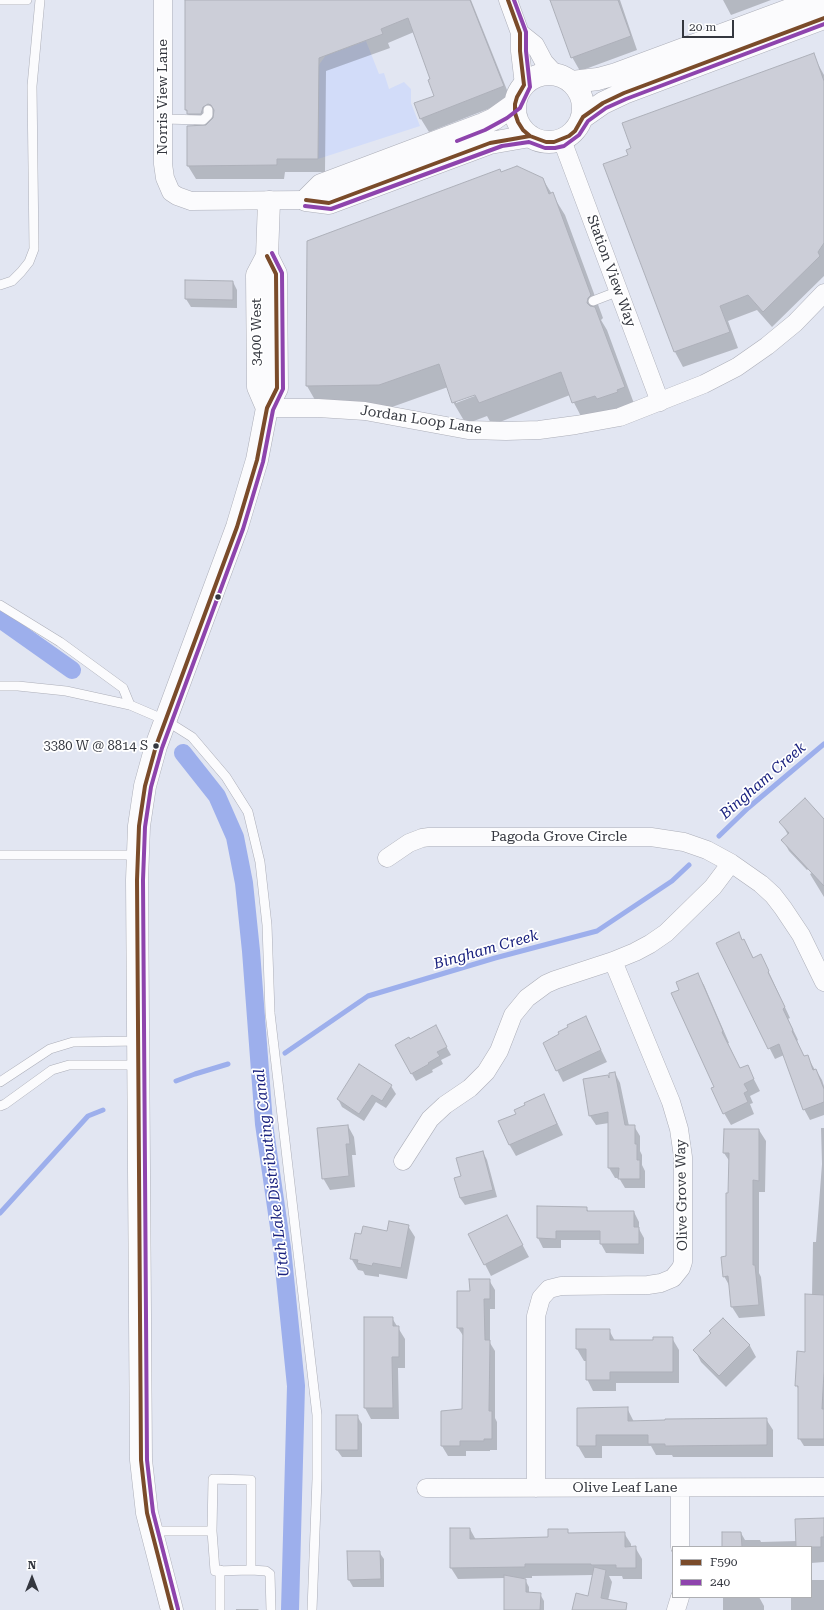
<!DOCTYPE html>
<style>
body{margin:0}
#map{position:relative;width:824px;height:1610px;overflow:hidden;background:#e2e6f2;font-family:"Roboto Serif",serif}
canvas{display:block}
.legend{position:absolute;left:672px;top:1546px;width:140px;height:52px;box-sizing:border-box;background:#fff;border:1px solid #aeafb2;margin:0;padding:5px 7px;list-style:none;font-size:12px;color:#34373f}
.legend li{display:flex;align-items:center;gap:8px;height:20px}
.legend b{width:20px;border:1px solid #aeafb2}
.north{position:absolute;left:12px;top:1558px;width:40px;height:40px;-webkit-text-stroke:3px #fff;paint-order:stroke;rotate:0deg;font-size:11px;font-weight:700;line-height:16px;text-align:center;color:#34373f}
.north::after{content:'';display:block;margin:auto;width:14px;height:18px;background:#34373f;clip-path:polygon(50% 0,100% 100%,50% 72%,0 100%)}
.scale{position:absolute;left:682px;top:20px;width:52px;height:18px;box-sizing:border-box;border:2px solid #34373f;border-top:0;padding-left:5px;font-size:12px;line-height:14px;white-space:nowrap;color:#34373f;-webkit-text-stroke:3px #fff;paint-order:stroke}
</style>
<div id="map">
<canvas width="824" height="1610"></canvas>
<ul class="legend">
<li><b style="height:5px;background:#7a4b2a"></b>F590</li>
<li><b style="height:5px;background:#8e44ad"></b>240</li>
</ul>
<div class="north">N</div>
<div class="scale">20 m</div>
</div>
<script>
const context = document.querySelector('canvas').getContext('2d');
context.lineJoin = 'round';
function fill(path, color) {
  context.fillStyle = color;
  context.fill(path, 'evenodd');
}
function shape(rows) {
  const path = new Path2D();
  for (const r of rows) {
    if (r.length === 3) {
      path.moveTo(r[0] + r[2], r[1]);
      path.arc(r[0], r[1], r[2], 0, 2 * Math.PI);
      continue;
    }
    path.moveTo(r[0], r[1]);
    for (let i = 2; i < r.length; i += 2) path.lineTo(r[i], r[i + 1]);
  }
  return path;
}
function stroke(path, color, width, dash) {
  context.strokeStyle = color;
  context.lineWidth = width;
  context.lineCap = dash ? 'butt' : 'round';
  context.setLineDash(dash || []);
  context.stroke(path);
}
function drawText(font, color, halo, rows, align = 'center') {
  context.font = font + ' "Roboto Serif",serif';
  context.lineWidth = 3.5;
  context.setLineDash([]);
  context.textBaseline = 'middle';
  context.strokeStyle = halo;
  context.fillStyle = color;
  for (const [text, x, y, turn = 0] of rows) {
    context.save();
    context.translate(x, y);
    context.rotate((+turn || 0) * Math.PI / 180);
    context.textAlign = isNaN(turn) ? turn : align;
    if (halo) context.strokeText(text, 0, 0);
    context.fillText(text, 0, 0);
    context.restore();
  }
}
const green = shape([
 [366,41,379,74,384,73,389,89,404,82,411,89,411,103,420,126,318,159,318,66,326,55]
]);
const shadow = shape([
 [186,0,471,0,511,100,429,132,421,119,435,96,431,80,414,32,388,43,390,48,326,71,325,172,285,172,284,179,196,179,188,166,188,127,195,127,186,110],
 [551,0,620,0,637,50,580,71,572,57],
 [723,0,771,0,731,15],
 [813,55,824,75,824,276,772,327,757,310,728,321,738,348,683,367,675,352,629,155],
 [500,173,542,178,565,215,603,318,601,320,607,330,636,409,585,424,570,395,492,425,487,416,466,424,453,402,448,387,392,407,319,407,307,386],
 [479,392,480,394,456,403,456,400],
 [186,282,233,282,237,290,237,308,191,307,186,299],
 [824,820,824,854,807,870,789,851,783,840,788,835,781,822],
 [824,866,824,897,810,874],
 [744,940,754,959,766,966,790,1018,788,1019,798,1040,797,1041,804,1057,807,1056,815,1070,816,1070,822,1080,824,1086,824,1115,810,1120,804,1109,784,1055,775,1059,717,944],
 [697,974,704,985,729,1043,728,1043,740,1069,747,1066,760,1091,750,1096,753,1103,750,1104,754,1114,731,1125,724,1113,680,990],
 [585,1017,607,1062,563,1082,557,1070,560,1034],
 [435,1027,451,1055,441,1060,443,1064,432,1070,433,1072,416,1081,396,1046,410,1041],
 [360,1066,391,1086,396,1094,386,1108,376,1102,364,1121,342,1107,338,1099],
 [615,1073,620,1083,629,1126,634,1126,640,1136,640,1151,642,1155,642,1165,645,1171,645,1188,625,1188,619,1178,615,1178,609,1168,609,1123,596,1125,590,1116,610,1080],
 [544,1095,563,1135,516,1156,509,1144,517,1114],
 [348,1126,354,1137,356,1155,352,1155,355,1187,330,1190,323,1178],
 [821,1128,824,1128,824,1446,804,1446,799,1438,799,1391,797,1386,806,1353,812,1296,813,1242,816,1242,822,1164],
 [759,1130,766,1141,765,1192,759,1192,759,1273,761,1277,765,1316,739,1318,732,1307,730,1287,724,1276,727,1257,730,1162,724,1153],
 [483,1152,487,1160,497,1197,465,1205,460,1198,462,1177],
 [586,1208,589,1212,634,1212,639,1222,639,1229,644,1238,644,1254,606,1253,601,1244,601,1240,561,1240,561,1248,543,1248,538,1238],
 [507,1216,529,1257,491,1276,470,1235],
 [408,1226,415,1237,407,1279,379,1274,379,1277,365,1275,363,1271,358,1270,351,1258,362,1235,388,1232],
 [489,1280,495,1290,495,1309,490,1309,490,1343,495,1351,495,1418,497,1422,497,1450,490,1450,490,1451,466,1451,466,1456,448,1456,442,1446,442,1412,463,1410,464,1337,458,1328,458,1292,471,1292],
 [392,1318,405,1339,405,1368,398,1368,399,1419,371,1419,365,1408],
 [723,1319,750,1346,756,1357,726,1387,701,1362,695,1350,712,1334],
 [577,1330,609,1330,615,1341,654,1341,672,1338,679,1350,679,1383,616,1383,616,1391,593,1391,587,1379,587,1361,584,1361,577,1349],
 [627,1408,634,1422,766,1419,773,1430,773,1457,673,1457,672,1455,656,1455,651,1446,602,1446,602,1458,585,1458,578,1446,578,1409],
 [357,1416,362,1424,362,1457,342,1457,337,1450],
 [824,1519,824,1562,811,1563,811,1547,723,1547,741,1533,745,1540,760,1540,761,1542,797,1541],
 [470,1529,476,1540,549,1538,567,1530,569,1534,624,1533,631,1544,631,1548,635,1547,642,1559,642,1579,623,1579,622,1576,609,1576,612,1582,608,1601,618,1610,573,1610,588,1597,593,1575,532,1576,532,1578,524,1578,529,1587,529,1593,540,1594,544,1601,544,1610,505,1610,505,1578,458,1579,451,1568],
 [379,1552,384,1559,384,1587,353,1587,349,1580],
 [811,1580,824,1580,824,1610,791,1610,791,1597,811,1597],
 [723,1597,759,1597,764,1606,764,1610,723,1610],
 [236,1609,258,1609,259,1610,236,1610]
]);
const stream = shape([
 [719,836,748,808,824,744],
 [285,1053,368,996,495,958,597,931,672,881,689,865],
 [176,1081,195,1074,228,1064],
 [0,1213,88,1116,103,1110]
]);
const canal = shape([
 [0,619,72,670],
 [183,753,217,796,235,837,244,883,251,951,264,1124,282,1248,296,1386,290,1610]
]);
const building = shape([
 [185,0,470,0,504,86,420,119,414,103,434,96,428,80,430,79,408,18,381,29,383,34,319,58,318,159,277,159,277,165,187,166,187,126,206,125,213,118,214,110,211,105,208,104,203,107,201,114,187,114,187,110,185,110,185,0],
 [550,0,618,0,631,36,571,58,550,0],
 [814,53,824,81,824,243,818,252,820,256,763,312,748,295,720,306,730,332,674,352,603,164,628,155,626,150,631,148,622,123,814,53],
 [517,166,543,178,549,194,553,192,591,295,588,298,587,303,590,306,595,307,625,387,617,390,618,392,597,399,595,396,572,403,561,372,479,403,475,395,452,403,439,364,379,385,306,386,307,241,500,169,501,172,517,166],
 [185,280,233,281,233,300,185,299,185,280],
 [805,798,824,819,824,886,781,840,789,833,779,822,805,798],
 [739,932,742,940,744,939,753,958,761,954,769,971,768,972,785,1007,783,1009,793,1030,792,1031,804,1056,808,1055,813,1070,816,1069,824,1089,824,1102,803,1110,779,1044,768,1049,716,943,739,932],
 [698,973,723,1031,722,1032,740,1068,748,1065,754,1079,744,1084,748,1091,744,1093,748,1102,723,1114,711,1088,714,1087,671,993,679,990,676,982,698,973],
 [586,1016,601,1050,556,1071,543,1043,559,1034,558,1032,568,1027,567,1025,586,1016],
 [436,1025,447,1047,437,1052,440,1056,428,1063,429,1064,411,1074,395,1045,409,1037,410,1039,436,1025],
 [359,1064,392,1085,382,1101,372,1095,359,1114,337,1099,359,1064],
 [615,1072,625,1125,635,1125,635,1144,637,1144,637,1160,640,1160,640,1179,618,1179,619,1168,608,1168,608,1112,589,1116,583,1079,608,1075,609,1078,609,1073,615,1072],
 [544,1094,557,1124,509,1145,498,1121,516,1114,514,1110,525,1105,524,1103,544,1094],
 [348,1125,350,1144,346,1144,349,1176,322,1179,317,1128,348,1125],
 [724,1129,759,1129,759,1181,753,1180,753,1265,755,1265,759,1305,731,1307,728,1276,723,1277,721,1257,726,1256,726,1193,728,1193,729,1153,723,1153,724,1129],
 [483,1151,493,1190,460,1198,454,1178,461,1176,456,1158,483,1151],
 [537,1206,587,1207,587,1211,634,1211,634,1227,639,1227,639,1244,600,1244,600,1231,556,1231,556,1239,537,1238,537,1206],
 [507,1215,523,1245,484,1265,468,1234,507,1215],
 [389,1221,409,1225,401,1268,373,1263,372,1266,357,1263,358,1260,350,1259,355,1233,361,1234,363,1226,387,1231,389,1221],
 [469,1279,490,1279,490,1299,484,1299,485,1340,490,1340,489,1411,492,1411,492,1439,484,1439,484,1441,460,1441,460,1446,441,1446,441,1411,462,1409,463,1328,457,1328,457,1291,470,1291,469,1279],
 [805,1294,824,1295,824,1372,822,1409,824,1409,824,1439,798,1439,798,1386,795,1386,797,1351,805,1352,805,1294],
 [364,1317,393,1317,393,1326,399,1326,399,1357,392,1357,393,1408,364,1408,364,1317],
 [723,1318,750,1345,719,1376,693,1350,711,1333,709,1331,723,1318],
 [576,1329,610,1329,610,1340,653,1340,653,1337,673,1337,673,1372,610,1372,610,1380,586,1380,586,1349,576,1349,576,1329],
 [628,1407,628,1421,665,1420,665,1419,767,1418,767,1445,665,1446,665,1444,648,1444,648,1435,596,1435,596,1446,577,1446,577,1408,628,1407],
 [336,1415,358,1415,358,1450,336,1450,336,1415],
 [824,1518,824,1537,821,1537,821,1547,796,1547,795,1519,824,1518],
 [450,1528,470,1528,470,1539,548,1537,548,1529,568,1529,568,1533,625,1532,625,1547,636,1546,636,1568,616,1568,616,1565,591,1565,591,1564,525,1564,525,1567,450,1568,450,1528],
 [722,1532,741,1532,742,1547,722,1547,722,1532],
 [347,1551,380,1551,381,1579,348,1580,347,1551],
 [594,1567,606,1570,601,1598,627,1603,626,1610,572,1610,576,1593,588,1596,594,1567],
 [504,1575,526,1579,526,1592,541,1593,540,1610,504,1610,504,1575]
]);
const service = shape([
 [0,0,27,0],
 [163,119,203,120,208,115,208,110],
 [0,285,12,281,21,272,29,262,34,249,32,86,40,0],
 [593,301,619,291],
 [0,605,60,642,123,688,130,705],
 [0,686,18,686,66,691,130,705,165,720,192,737,226,777,248,812,260,862,267,925,270,1013,317,1415,317,1479,312,1610],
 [0,855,137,855],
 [0,1082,50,1049,73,1042,138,1041],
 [0,1106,5,1104,52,1070,69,1065,138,1065],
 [152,1531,212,1531,213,1479,251,1480,251,1570,215,1571,212,1531],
 [251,1570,266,1571,270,1574,271,1610],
 [220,1610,220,1570]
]);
const minor = shape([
 [163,0,163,164,165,178,171,192,177,196,191,201,306,200],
 [508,0,520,33,520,51,524,85],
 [520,33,535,45,544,62,555,74],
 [562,140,660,402],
 [267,408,318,408,365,411,468,430,506,431,539,430,576,425,620,417,704,384,737,367,767,346,795,323,824,293],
 [387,858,409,843,422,838,429,837,651,837,684,842,707,850,731,863,761,884,773,895,783,908,801,935,824,982],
 [403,1161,430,1119,445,1105,470,1088,486,1072,499,1051,513,1015,527,998,546,984,555,980,613,961,635,952,650,944,666,933,713,887,731,863],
 [426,1488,824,1487],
 [536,1488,536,1316,541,1298,549,1289,561,1286,648,1285,661,1283,673,1278,681,1268,683,1262,683,1157,679,1129,671,1102,613,961],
 [680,1488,680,1547],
 [676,1610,680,1597]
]);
const tertiary = shape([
 [549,108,34],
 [572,82,598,79,616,74,816,0],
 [583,117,603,103,624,93,824,18],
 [306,200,329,203,490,143,530,136],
 [306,200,321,185,483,124,494,119,515,104],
 [267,408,258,387,257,275,267,256,269,202],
 [172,1610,147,1513,141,1460,137,880,139,826,145,786,156,746,237,527,257,460,267,408,277,388,276,274,267,256]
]);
const bus1 = shape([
 [508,0,520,33,520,51,524,85],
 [524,85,517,97,515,104,515,113,518,122,523,130,530,136,546,142,554,142,569,136,575,131,583,117,603,103,624,93,824,18],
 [306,200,329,203,490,143,530,136],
 [172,1610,147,1513,141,1460,137,880,139,826,145,786,156,746,237,527,257,460,267,408,277,388,276,274,267,256]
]);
const bus2 = shape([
 [457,141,485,130,507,118,520,108,530,87,526,51,526,32,514,0],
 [305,206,331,209,502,146,529,142,545,148,555,148,564,146,579,135,588,121,606,108,626,99,824,24],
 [178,1609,153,1512,147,1460,143,880,145,827,151,787,162,748,243,529,263,462,273,410,283,389,282,273,272,253]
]);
const markers = [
 [218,597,3.5,"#34373f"],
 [156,746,3.5,"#34373f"]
];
const busNames = [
 ["3380 W @ 8814 S",148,746]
];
const streetNames = [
 ["Norris View Lane",163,97,-90],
 ["Station View Way",611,271,70],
 ["3400 West",257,332,-90],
 ["Jordan Loop Lane",421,420,9],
 ["Pagoda Grove Circle",559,837],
 ["Olive Grove Way",682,1195,-91],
 ["Olive Leaf Lane",625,1488]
];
const waterNames = [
 ["Bingham Creek",763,781,-41],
 ["Bingham Creek",486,950,-16],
 ["Utah Lake Distributing Canal",272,1173,-97]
];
fill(green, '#d2dcf9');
fill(shadow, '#0003');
stroke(stream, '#9dafec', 5);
stroke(canal, '#9dafec', 18);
fill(building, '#ccced8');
stroke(building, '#adb0b9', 1);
stroke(service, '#acaeb8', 10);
stroke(minor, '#acaeb8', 19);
stroke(tertiary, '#acaeb8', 23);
stroke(service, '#fbfbfd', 9);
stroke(minor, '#fbfbfd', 18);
stroke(tertiary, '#fbfbfd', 22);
stroke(bus1, '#7a4b2a', 4);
stroke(bus2, '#8e44ad', 4);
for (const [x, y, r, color] of markers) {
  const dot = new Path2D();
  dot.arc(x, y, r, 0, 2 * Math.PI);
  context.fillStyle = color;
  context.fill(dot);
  stroke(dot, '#fff', 1.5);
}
drawText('13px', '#34373f', '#fff', busNames, 'right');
drawText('14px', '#34373f', '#fff', streetNames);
drawText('italic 15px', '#1a227f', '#fff', waterNames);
</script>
